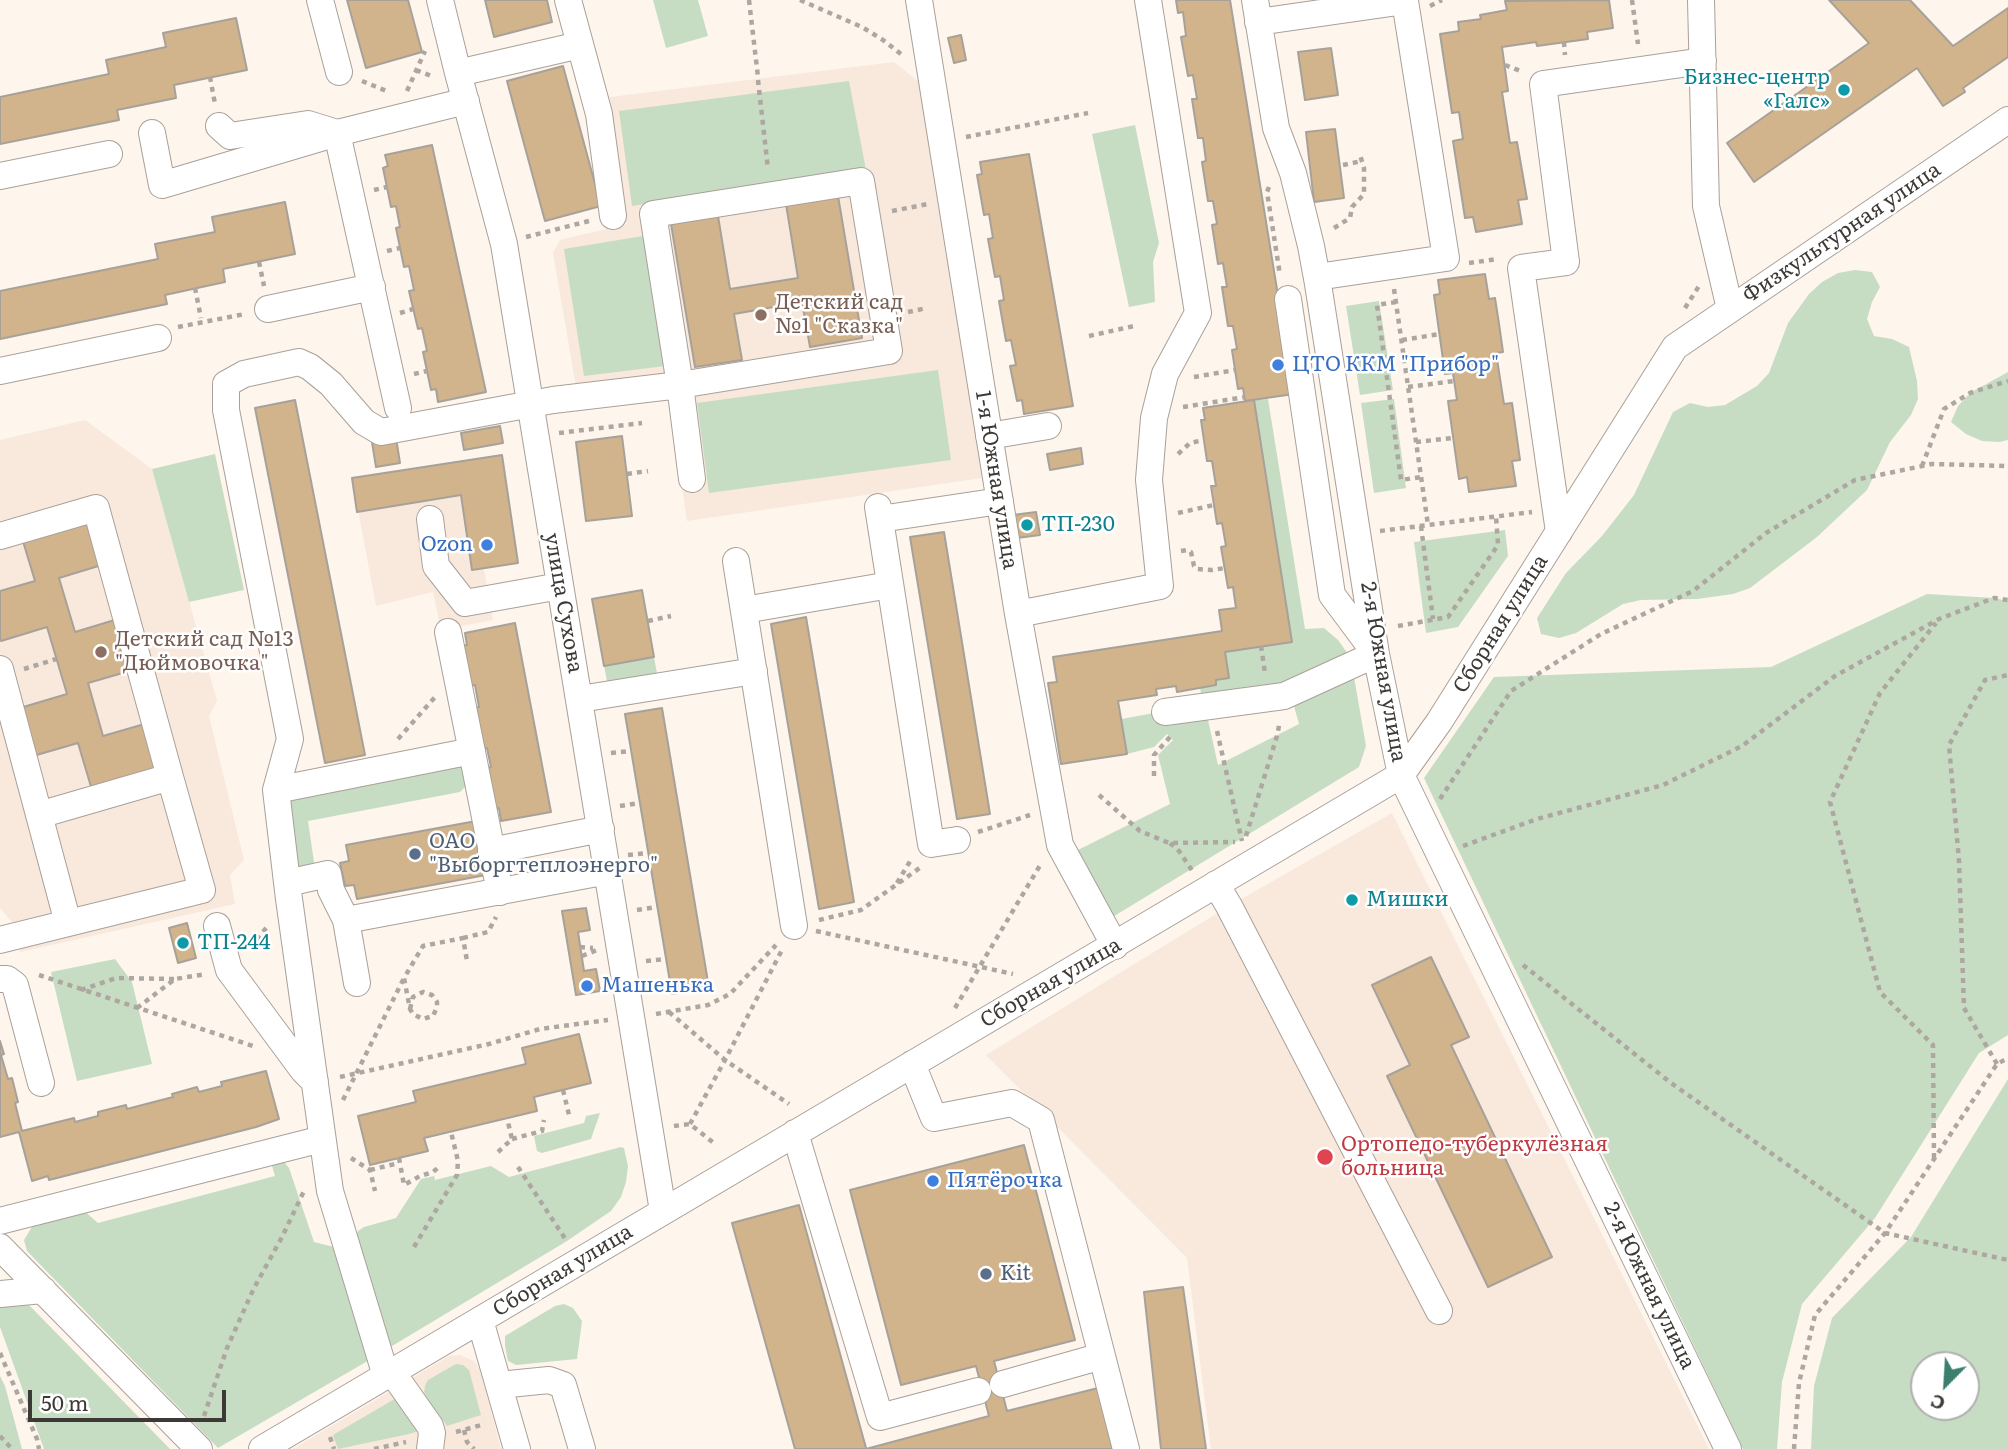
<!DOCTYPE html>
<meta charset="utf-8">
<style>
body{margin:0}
#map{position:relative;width:2008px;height:1449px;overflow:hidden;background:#fef5ed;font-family:Literata,serif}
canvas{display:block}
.north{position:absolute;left:1910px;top:1351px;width:70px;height:70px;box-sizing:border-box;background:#fff;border:2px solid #b1b0af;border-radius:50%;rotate:204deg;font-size:19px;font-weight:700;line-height:28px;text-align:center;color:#3d3936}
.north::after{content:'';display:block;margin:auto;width:24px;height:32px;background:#3d7f6f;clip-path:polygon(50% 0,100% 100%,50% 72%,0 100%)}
.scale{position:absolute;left:28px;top:1390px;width:198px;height:32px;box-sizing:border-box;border:4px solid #3d3936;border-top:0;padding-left:9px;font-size:21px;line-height:24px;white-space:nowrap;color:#3d3936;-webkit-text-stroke:5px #fff;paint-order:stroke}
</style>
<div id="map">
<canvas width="2008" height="1449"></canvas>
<div class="north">С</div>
<div class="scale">50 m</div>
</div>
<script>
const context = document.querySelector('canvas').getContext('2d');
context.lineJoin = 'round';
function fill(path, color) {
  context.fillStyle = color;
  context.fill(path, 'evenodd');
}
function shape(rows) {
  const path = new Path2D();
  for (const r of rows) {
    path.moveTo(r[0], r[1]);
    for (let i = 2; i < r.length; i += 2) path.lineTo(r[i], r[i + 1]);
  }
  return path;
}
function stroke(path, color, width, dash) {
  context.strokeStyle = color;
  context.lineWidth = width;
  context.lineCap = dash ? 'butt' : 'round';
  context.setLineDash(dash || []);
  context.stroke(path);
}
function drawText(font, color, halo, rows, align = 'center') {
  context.font = font + ' Literata,serif';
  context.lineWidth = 5;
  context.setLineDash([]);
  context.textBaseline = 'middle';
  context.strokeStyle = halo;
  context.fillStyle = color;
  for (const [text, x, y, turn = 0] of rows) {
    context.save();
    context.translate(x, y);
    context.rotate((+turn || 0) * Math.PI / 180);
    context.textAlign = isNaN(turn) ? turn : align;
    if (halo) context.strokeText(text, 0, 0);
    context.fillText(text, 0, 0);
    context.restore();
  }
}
const built = shape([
 [894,62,919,82,940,201,982,478,687,521,666,377,576,387,553,253,560,240,627,224,610,97],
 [85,420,152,469,217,701,209,716,244,860,230,875,235,904,20,952,12,922,0,908,0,440],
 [502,455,518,563,484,569,493,620,441,630,433,592,376,606,352,478],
 [1392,813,1709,1449,1211,1449,1187,1258,986,1055,1229,906],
 [460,1355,474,1361,480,1370,501,1449,293,1449,449,1356]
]);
const green = shape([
 [653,0,698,0,708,36,666,48],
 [849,81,866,170,632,206,619,111],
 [1135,125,1159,243,1153,262,1155,302,1129,307,1092,134],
 [643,236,665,366,584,376,564,249],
 [1855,270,1872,272,1880,287,1872,302,1867,319,1874,336,1892,339,1909,347,1917,381,1918,399,1911,415,1890,442,1867,490,1817,537,1750,588,1733,594,1697,599,1641,600,1623,604,1576,633,1559,638,1541,634,1537,618,1566,573,1602,536,1634,495,1673,412,1690,403,1708,407,1725,405,1757,386,1769,373,1788,323,1809,294,1822,282,1838,273],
 [1379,301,1393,390,1360,395,1346,306],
 [938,370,951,460,709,493,697,403],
 [2008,372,2008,440,1999,442,1982,441,1966,434,1951,422,1958,406,1970,393],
 [1268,399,1305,629,1324,628,1338,640,1350,657,1285,687,1202,699,1200,688,1216,685,1216,680,1229,678,1225,652,1292,642,1254,400],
 [1394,399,1406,488,1374,493,1361,403],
 [215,454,244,590,189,602,152,469],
 [1505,530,1508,556,1458,627,1426,633,1414,542],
 [1927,594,1994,598,2008,601,2008,1035,1979,1053,1875,1218,1802,1304,1782,1382,1777,1449,1743,1449,1424,778,1494,677,1771,667],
 [654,657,658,679,608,686,604,666],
 [1353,671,1366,746,1359,767,1111,918,1072,853,1170,804,1158,755,1173,740,1167,734,1154,747,1127,754,1121,719,1160,712,1201,715,1208,720,1218,765,1299,724,1292,699],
 [461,765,465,771,467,785,460,792,308,821,314,862,313,868,298,872,282,798],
 [115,959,132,982,152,1064,77,1081,51,972],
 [2008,1079,2008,1449,1811,1449,1814,1386,1832,1318,1911,1237],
 [1924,1365,1966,1365,1966,1407,1924,1407],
 [600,1113,591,1139,542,1153,537,1151,534,1136,584,1123,586,1116],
 [621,1147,624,1148,628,1166,626,1182,621,1197,611,1211,567,1241,387,1349,355,1237,358,1231,364,1227,396,1218,421,1179,434,1176,435,1180,491,1166,509,1177],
 [274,1157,285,1163,289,1168,314,1242,338,1248,371,1359,218,1448,27,1251,24,1240,35,1222,83,1210,98,1223,275,1176,270,1159],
 [26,1302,170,1449,44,1449,0,1327,0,1304],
 [564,1304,573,1308,582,1321,577,1359,516,1365,508,1361,505,1346,505,1336,555,1306],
 [456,1364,463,1365,469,1370,481,1415,447,1426,427,1398,424,1392,425,1386,428,1380],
 [0,1376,5,1386,22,1449,0,1449],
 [398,1397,422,1430,409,1434,338,1449,333,1435]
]);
const building = shape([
 [347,0,408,0,422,52,366,68,347,0],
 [485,0,547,0,552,22,494,37,485,0],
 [1176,0,1230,0,1294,394,1245,401,1243,388,1238,389,1232,350,1237,349,1233,326,1228,326,1222,287,1227,287,1223,263,1218,264,1212,225,1217,224,1213,201,1208,201,1202,162,1206,161,1203,138,1198,138,1192,99,1197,99,1193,75,1188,76,1181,37,1186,36,1183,12,1178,13,1176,0],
 [1609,0,1613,28,1587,32,1588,39,1537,46,1536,42,1502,47,1508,91,1502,92,1510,143,1517,142,1527,199,1518,200,1522,224,1476,232,1473,217,1465,218,1453,141,1463,139,1459,112,1452,113,1440,34,1459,31,1458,22,1481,19,1480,15,1507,10,1505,1,1609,0],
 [1829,0,1910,0,1953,46,2008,8,2008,57,1963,88,1965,92,1943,106,1917,68,1754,182,1727,143,1869,43,1829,0],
 [236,18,247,70,174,85,176,98,117,110,119,120,0,144,0,97,109,74,106,60,166,47,163,33,236,18],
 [961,35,966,60,954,63,948,38,961,35],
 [1331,48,1338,95,1305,100,1298,52,1331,48],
 [563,66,601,206,545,221,507,81,563,66],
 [1335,129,1344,198,1314,202,1306,132,1335,129],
 [432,145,486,392,438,402,436,389,431,390,423,352,427,351,422,328,418,329,409,291,414,290,409,266,404,267,396,228,400,227,396,206,391,207,383,168,388,166,385,155,432,145],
 [1029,154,1073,406,1024,414,1022,400,1017,401,1010,366,1016,365,1011,340,1006,341,999,301,1004,300,1000,276,995,277,988,239,993,238,989,214,984,215,977,175,982,174,980,162,1029,154],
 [838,196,862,338,810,347,802,302,734,314,742,360,695,367,671,224,718,216,730,289,798,278,786,204,838,196],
 [285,202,295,254,223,269,225,282,165,295,167,304,0,339,0,291,158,259,155,244,215,232,212,217,285,202],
 [1485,274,1489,299,1495,298,1499,324,1503,352,1496,353,1504,404,1512,403,1520,460,1512,461,1516,486,1469,492,1467,477,1459,479,1448,401,1457,400,1453,373,1445,374,1434,295,1440,294,1438,280,1485,274],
 [295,400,365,755,325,763,255,408,295,400],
 [1254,400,1292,642,1225,652,1229,678,1216,680,1216,685,1177,692,1176,686,1156,689,1157,695,1118,701,1127,754,1061,764,1048,683,1057,682,1053,657,1222,631,1219,610,1236,608,1233,587,1228,588,1221,547,1226,546,1222,523,1217,524,1211,486,1216,486,1212,461,1207,461,1201,420,1205,420,1203,408,1254,400],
 [500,426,503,443,464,450,461,433,500,426],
 [622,436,632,516,586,521,576,442,622,436],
 [396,438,400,463,376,467,372,442,396,438],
 [1081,448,1083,464,1050,470,1047,454,1081,448],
 [502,455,518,563,472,570,461,495,357,512,352,478,502,455],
 [1036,512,1040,535,1017,538,1013,515,1036,512],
 [91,518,105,564,59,578,75,632,118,619,133,670,88,683,103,736,148,723,162,770,92,790,78,743,33,756,20,708,67,694,47,627,1,641,0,638,0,591,35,581,22,538,91,518],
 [944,532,990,814,957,819,910,537,944,532],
 [642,590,654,657,604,666,592,599,642,590],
 [806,617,854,902,819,909,771,624,806,617],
 [515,623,551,812,501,821,499,808,493,809,485,768,491,767,487,748,482,749,474,708,479,707,475,685,469,686,462,646,467,645,465,633,515,623],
 [662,708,709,988,672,994,625,714,662,708],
 [476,821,486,875,357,899,354,885,345,886,340,863,349,861,346,845,476,821],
 [586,908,590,930,578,932,584,971,596,969,600,991,576,995,562,911,586,908],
 [187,923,196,958,178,963,169,928,187,923],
 [1431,957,1469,1037,1451,1045,1552,1257,1488,1287,1387,1076,1410,1065,1372,985,1431,957],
 [579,1034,591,1083,534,1097,537,1111,424,1138,428,1151,370,1165,358,1116,416,1102,413,1091,526,1064,522,1048,579,1034],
 [0,1041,4,1054,1,1055,8,1079,12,1078,18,1102,15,1103,22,1131,74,1118,75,1122,98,1116,98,1112,126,1105,127,1109,173,1097,172,1094,197,1087,199,1092,222,1086,221,1082,266,1071,279,1119,256,1127,49,1180,48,1176,32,1181,19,1132,0,1137,0,1041],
 [1024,1145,1075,1340,994,1361,1007,1411,1098,1388,1114,1449,866,1449,989,1416,976,1366,901,1385,850,1190,1024,1145],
 [799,1205,866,1448,866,1449,795,1449,732,1223,799,1205],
 [1183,1287,1206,1449,1161,1449,1144,1292,1183,1287]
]);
const path = shape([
 [749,0,758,77],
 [800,0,862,27,883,40,901,54],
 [1632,0,1638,44],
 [1430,6,1442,0],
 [1564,42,1565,55],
 [1505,65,1523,72],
 [416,70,434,77],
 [210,77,215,104],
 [758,80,768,169],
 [362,81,389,92],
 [407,91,425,51],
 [966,137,1088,113],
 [1343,165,1362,161],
 [1269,187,1267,192,1280,275],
 [374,190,387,187],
 [892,211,928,204],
 [1334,228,1350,218,1352,207,1364,194,1364,168,1360,155],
 [526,237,589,221],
 [387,251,400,248],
 [259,262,264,286],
 [1469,263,1498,259],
 [195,288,201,318],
 [1394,289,1428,525],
 [1396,302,1377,305,1401,480,1421,477],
 [1685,308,1699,286],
 [908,312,927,308],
 [400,313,413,309],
 [178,327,245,314],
 [1089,336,1134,326],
 [1402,340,1440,334],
 [414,374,427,371],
 [1194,377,1235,370],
 [1408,387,1454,381],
 [1183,407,1245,397],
 [559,433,642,423],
 [1416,442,1453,438],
 [1178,454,1190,443,1204,440],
 [1922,466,1944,409,1970,393,2008,381],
 [627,474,648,471],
 [1178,513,1214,505],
 [1421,526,1433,619],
 [1380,531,1532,512],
 [1181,551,1187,550,1191,552,1194,566,1197,569,1212,570,1225,568],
 [648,621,671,616],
 [1398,626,1448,617,1498,545,1496,516],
 [1261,646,1265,673],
 [24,669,56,659],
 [1217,731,1242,841],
 [398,739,436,696],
 [611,753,631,751],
 [1154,776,1154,755,1170,737],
 [1099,795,1140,831,1169,843,1235,842],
 [1440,799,1511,691,1601,634,1693,591,1766,533,1855,480,1932,464,2008,466],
 [620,806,640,803],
 [978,832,1030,815],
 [1246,836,1277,736,1280,721],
 [1170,843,1179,851,1193,872],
 [1463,846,1537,819,1663,785,1742,746,1835,676,1939,619,1994,598,2008,600],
 [628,855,648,853],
 [897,883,912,858],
 [637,910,657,907],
 [819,920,861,910,921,867],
 [816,931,1013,974],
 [463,938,488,932,496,917],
 [250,947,267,927],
 [580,947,593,948],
 [582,956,597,950],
 [646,961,666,959],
 [1523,965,1671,1083,1885,1233,2008,1260],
 [39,975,253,1046],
 [81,990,116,978,174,979],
 [137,1008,175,979,206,974],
 [955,1008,1042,862],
 [410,1009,413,997,423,992,432,995,437,1002,437,1007,433,1016,423,1019,413,1014,410,1009,404,978,423,946,463,938,467,961],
 [669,1012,725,1060,789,1104],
 [656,1014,708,1005,730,994,776,945],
 [1997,1064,1964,1008,1959,861,1949,745,1985,680,2008,675],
 [340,1077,489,1044,540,1029,608,1020],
 [563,1090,569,1115],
 [343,1100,404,978],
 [690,1124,725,1060,783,948],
 [674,1126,690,1124,715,1144],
 [512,1139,542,1131,544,1120],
 [498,1152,512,1139,507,1118],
 [351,1158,370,1170,375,1191],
 [399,1158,404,1185,420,1176,433,1172,441,1165],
 [1934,1158,1933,1045,1880,992,1830,802,1880,693,1936,623],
 [518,1167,566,1240],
 [370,1170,399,1163],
 [414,1247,457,1175,458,1161,451,1132],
 [0,1353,37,1439,39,1449],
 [204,1416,227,1348,254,1288,282,1237,304,1191],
 [464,1430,467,1442,474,1449],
 [456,1432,485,1424],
 [0,1436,12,1449],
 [330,1437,334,1449],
 [374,1449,406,1442],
 [1794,1449,1799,1383,1815,1315,1885,1233,1997,1064,2008,1058]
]);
const minor = shape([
 [320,0,339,72],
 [440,0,458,73,504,244,663,1211],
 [568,0,599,114,613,216],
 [919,0,1018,614,1060,845,1115,946],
 [1255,0,1276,128,1293,173,1311,246,1318,284,1376,654,1401,775,1728,1449],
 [1701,0,1706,206,1730,309],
 [1258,22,1405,1,1446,258,1317,277],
 [458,73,580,45],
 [152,133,162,185,337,133,308,124,230,136,219,126],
 [0,176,109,154],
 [268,309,372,287],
 [0,371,158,338],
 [398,408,337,133,466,101],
 [989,436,1048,426],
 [878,507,931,844,957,840],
 [430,519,436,566,465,603,560,586],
 [880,519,1000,501],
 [1559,532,1521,268,1566,262,1543,84,1703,61],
 [0,536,96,508,170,777],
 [736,561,794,926],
 [744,610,890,585],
 [1018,614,1160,586,1149,480,1154,418,1165,374,1198,313,1148,0],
 [448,632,500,892],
 [0,669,68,923],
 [580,699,754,671],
 [1165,712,1284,696,1376,654,1332,595,1288,299],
 [276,790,472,751],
 [491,851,601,829],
 [287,883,328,874,331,890,346,920,357,983],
 [1216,884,1229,906,1439,1311],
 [346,920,608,871],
 [217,926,229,970,303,1070,315,1082],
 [0,940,202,890,170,777,39,815],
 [0,979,7,979,15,985,41,1083],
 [912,1064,934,1118,1012,1103,1041,1120,1126,1449],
 [795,1133,880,1417,978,1391],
 [0,1221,322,1139],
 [0,1247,199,1449],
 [0,1294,43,1290],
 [480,1320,517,1449],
 [392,1372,430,1426,432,1433,430,1449],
 [386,1376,330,1191,289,899,276,790,290,739,226,410,226,384,244,374,299,362,310,367,331,384,364,422,381,432,553,400,680,385,653,214,861,181,889,351,680,385,692,479],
 [1003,1384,1102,1356],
 [499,1385,549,1380,563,1385,582,1449],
 [262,1449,1401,775,1439,722,1675,347,2008,120]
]);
const markers = [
 [1844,90,7,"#0f9aa8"],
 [761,315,7,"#8d6e63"],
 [1278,365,7,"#3f7fe0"],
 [1027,525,7,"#0f9aa8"],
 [487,545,7,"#3f7fe0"],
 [101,652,7,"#8d6e63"],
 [415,854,7,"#5c6f8a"],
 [1352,900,7,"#0f9aa8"],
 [183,943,7,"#0f9aa8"],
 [587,986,7,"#3f7fe0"],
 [1325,1157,9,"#e0444e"],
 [933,1181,7,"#3f7fe0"],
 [986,1274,7,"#5c6f8a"]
];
const cultureNames = [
 ["Бизнес-центр",1830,78,"right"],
 ["«Галс»",1830,102,"right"],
 ["ТП-230",1041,525],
 ["Мишки",1366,900],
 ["ТП-244",197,943]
];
const streetNames = [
 ["Физкультурная улица",1842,233,-34],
 ["1-я Южная улица",996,480,81],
 ["улица Сухова",563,603,80],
 ["Сборная улица",1501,624,-58],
 ["2-я Южная улица",1383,672,80],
 ["Сборная улица",1051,983,-30],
 ["Сборная улица",563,1271,-31],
 ["2-я Южная улица",1649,1286,64]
];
const educationNames = [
 ["Детский сад",775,303],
 ["№1 \"Сказка\"",775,327],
 ["Детский сад №13",115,640],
 ["\"Дюймовочка\"",115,664]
];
const shopNames = [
 ["ЦТО ККМ \"Прибор\"",1292,365],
 ["Ozon",473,545,"right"],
 ["Машенька",601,986],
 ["Пятёрочка",947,1181]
];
const serviceNames = [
 ["ОАО",429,842],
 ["\"Выборгтеплоэнерго\"",429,866],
 ["Kit",1000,1274]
];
const healthNames = [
 ["Ортопедо-туберкулёзная",1341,1145],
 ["больница",1341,1169]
];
fill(built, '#f8e9dc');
fill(green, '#c6ddc3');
fill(building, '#d1b48c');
stroke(building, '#a8a199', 2);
stroke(minor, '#a9a099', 28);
stroke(path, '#aea7a1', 4.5, [5, 5]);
stroke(minor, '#fff', 26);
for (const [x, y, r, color] of markers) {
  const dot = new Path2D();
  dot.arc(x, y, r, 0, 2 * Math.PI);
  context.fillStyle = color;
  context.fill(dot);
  stroke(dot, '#fff', 2.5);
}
drawText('21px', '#0d838f', '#fff', cultureNames, 'left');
drawText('21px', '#3d3936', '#fff', streetNames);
drawText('21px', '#785e54', '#fff', educationNames, 'left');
drawText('21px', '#366cbe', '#fff', shopNames, 'left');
drawText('21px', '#4e5e75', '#fff', serviceNames, 'left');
drawText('21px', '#be3a42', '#fff', healthNames, 'left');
</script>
